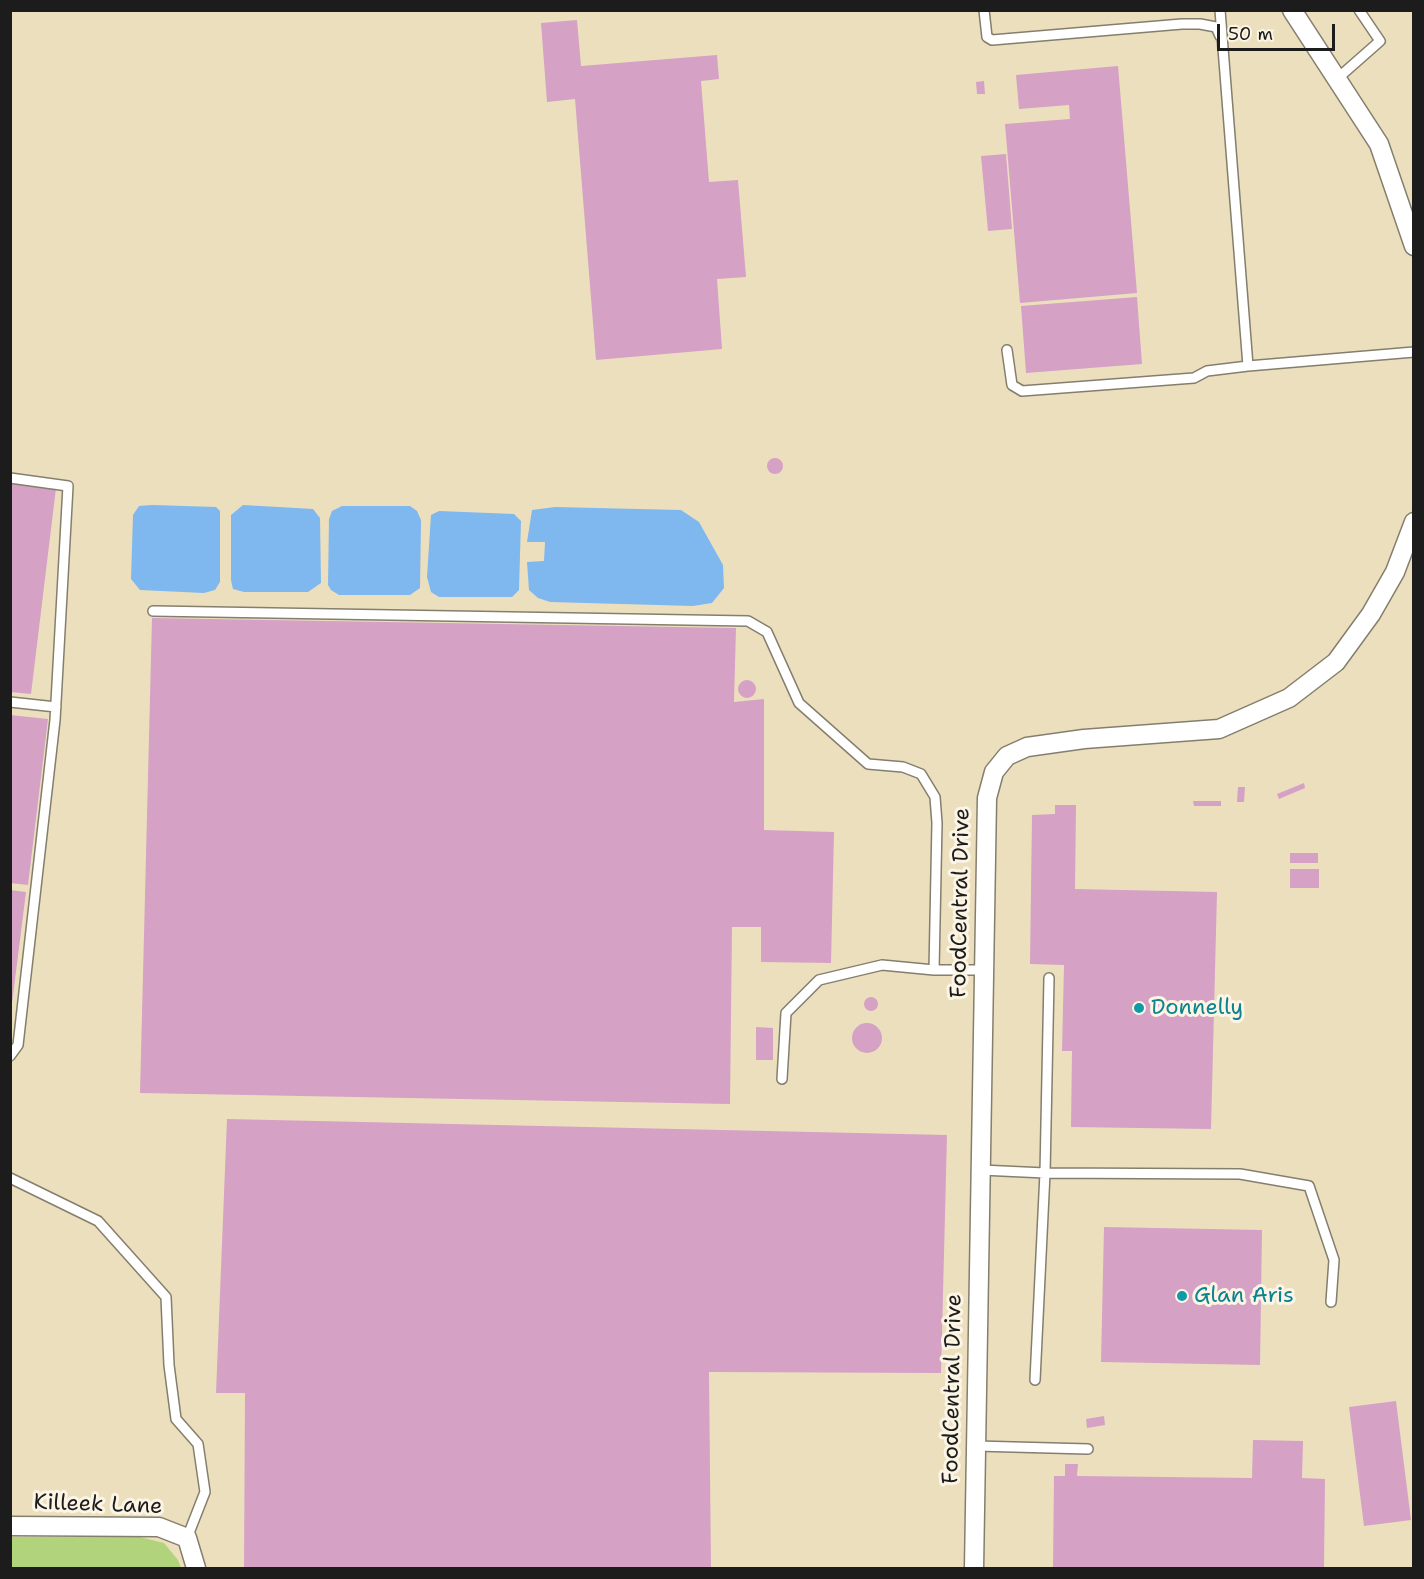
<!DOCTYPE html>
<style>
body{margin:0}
#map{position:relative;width:1424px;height:1579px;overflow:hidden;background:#ecdfbe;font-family:"Shantell Sans",sans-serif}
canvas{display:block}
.frame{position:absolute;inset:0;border:12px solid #1c1c1c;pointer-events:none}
.scale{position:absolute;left:1217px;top:24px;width:118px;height:27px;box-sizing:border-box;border:3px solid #1c1c1c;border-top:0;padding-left:8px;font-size:18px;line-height:21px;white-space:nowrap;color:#1c1c1c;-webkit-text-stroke:4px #fcf5e5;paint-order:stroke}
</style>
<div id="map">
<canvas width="1424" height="1579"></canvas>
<div class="frame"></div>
<div class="scale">50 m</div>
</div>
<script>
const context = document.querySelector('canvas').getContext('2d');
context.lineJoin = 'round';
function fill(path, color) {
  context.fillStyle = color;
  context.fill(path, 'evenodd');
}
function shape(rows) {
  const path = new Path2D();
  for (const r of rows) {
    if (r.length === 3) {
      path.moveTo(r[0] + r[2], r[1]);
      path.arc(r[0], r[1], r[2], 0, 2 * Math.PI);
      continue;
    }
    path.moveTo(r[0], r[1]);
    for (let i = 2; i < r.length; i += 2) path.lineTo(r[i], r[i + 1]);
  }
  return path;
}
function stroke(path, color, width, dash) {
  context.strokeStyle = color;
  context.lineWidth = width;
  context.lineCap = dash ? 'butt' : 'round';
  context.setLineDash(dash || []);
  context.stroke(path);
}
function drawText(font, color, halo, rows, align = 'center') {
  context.font = font + ' "Shantell Sans",sans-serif';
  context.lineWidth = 6;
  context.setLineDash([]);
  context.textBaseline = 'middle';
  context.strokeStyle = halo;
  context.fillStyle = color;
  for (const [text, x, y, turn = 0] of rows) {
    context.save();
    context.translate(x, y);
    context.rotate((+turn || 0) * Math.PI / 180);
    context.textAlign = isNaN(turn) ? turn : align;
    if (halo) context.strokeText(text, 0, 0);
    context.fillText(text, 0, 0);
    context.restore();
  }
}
const green = shape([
 [11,1537,140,1537,164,1543,178,1560,181,1568,11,1568]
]);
const water = shape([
 [152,505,216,507,220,511,220,582,215,590,204,593,140,590,131,579,133,515,139,506],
 [243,505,313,509,320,518,321,583,308,592,244,592,233,589,231,580,231,515],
 [342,506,410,506,417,511,421,520,420,588,410,595,339,595,331,590,328,585,329,519,332,511],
 [555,507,681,510,699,522,723,565,724,588,712,603,693,606,550,602,538,598,529,590,527,562,544,561,545,542,527,542,532,510],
 [439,511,514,514,521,521,519,590,512,597,439,597,431,592,427,577,431,515]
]);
const building = shape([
 [577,20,581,66,717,55,719,79,701,81,709,182,738,180,746,277,717,279,722,349,596,360,575,99,547,102,541,23],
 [1118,66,1137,293,1020,303,1005,124,1070,119,1069,105,1019,109,1016,75],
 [984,81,985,94,977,94,976,82],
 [1006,154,1012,229,988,231,981,156],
 [1137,297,1142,364,1026,373,1021,306],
 [775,466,8],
 [10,483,56,488,31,694,10,692],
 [152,618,736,628,734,702,764,699,764,830,834,832,831,963,761,962,761,927,732,927,730,1104,140,1093],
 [747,689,9],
 [10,715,48,719,28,885,10,883],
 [1304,783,1305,788,1279,799,1277,794],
 [1238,787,1245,787,1244,802,1237,802],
 [1193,801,1221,801,1221,806,1194,806],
 [1055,805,1076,805,1075,889,1217,892,1211,1129,1071,1127,1072,1051,1062,1051,1064,965,1030,964,1032,815,1055,814],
 [1290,853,1318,853,1318,863,1290,863],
 [1290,869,1319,869,1319,888,1290,888],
 [10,890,26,892,12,1003,10,1003],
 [871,1004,7],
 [867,1038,15],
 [756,1027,773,1028,773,1060,756,1060],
 [227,1119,947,1135,941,1373,709,1372,711,1568,244,1568,245,1393,216,1393],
 [1104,1227,1262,1230,1260,1365,1101,1362],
 [1396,1401,1411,1520,1364,1526,1349,1407],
 [1104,1416,1105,1425,1087,1428,1086,1419],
 [1253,1440,1303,1441,1302,1478,1325,1479,1324,1568,1053,1568,1054,1476,1065,1476,1065,1464,1078,1464,1077,1476,1252,1478]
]);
const lane = shape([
 [984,10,987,37,992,40,1182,24,1200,24,1216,27,1220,36],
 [1220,10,1248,366],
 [1338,78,1380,41,1359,10],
 [1007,350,1012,385,1022,391,1194,378,1207,371,1248,366,1414,352],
 [10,478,68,486,55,720,18,1045,10,1056],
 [153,611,748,621,767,632,799,703,868,764,903,767,921,774,935,797,937,823,934,970,983,970],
 [10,702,56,707],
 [1049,978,1045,1173,1240,1174,1309,1186,1334,1260,1331,1302],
 [782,1079,786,1013,819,980,882,965,934,970],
 [981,1170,1045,1173,1035,1380],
 [10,1178,98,1221,166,1297,169,1365,176,1419,198,1444,205,1492,187,1538],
 [976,1446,1088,1449]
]);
const street = shape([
 [1292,10,1379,144,1414,246],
 [10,1526,159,1527,187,1538,196,1568],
 [974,1568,987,798,994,772,1007,756,1027,747,1084,739,1219,729,1289,698,1336,662,1371,614,1395,572,1414,522]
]);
const markers = [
 [1139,1008,6,"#0f9aa8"],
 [1182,1296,6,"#0f9aa8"]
];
const streetNames = [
 ["FoodCentral Drive",961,903,-89],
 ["FoodCentral Drive",953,1389,-89],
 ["Killeek Lane",98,1505,2]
];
const cultureNames = [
 ["Donnelly",1151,1008],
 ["Glan Aris",1194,1296]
];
fill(green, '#b1d37c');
fill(water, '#7fb7ef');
fill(building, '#d5a1c5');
stroke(lane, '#847e6d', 12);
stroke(street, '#847e6d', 21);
stroke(lane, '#fff', 9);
stroke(street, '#fff', 18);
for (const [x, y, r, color] of markers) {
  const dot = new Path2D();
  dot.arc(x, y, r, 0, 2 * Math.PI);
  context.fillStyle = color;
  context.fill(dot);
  stroke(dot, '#fcf5e5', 2);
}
drawText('22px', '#1c1c1c', '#fcf5e5', streetNames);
drawText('22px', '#0d838f', '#fcf5e5', cultureNames, 'left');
</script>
